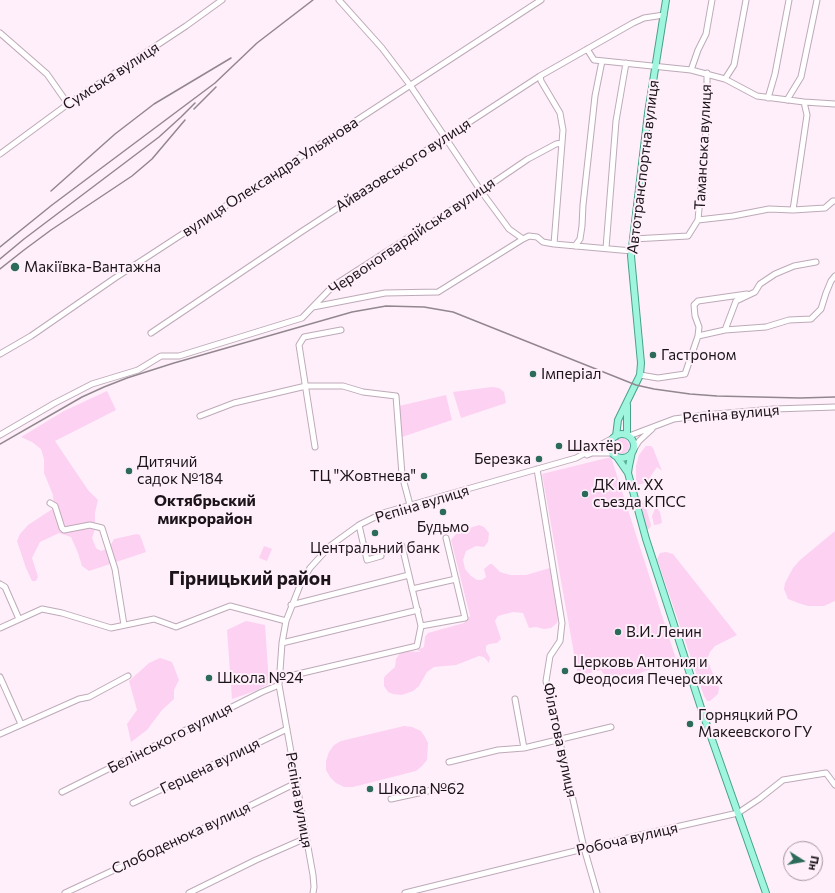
<!DOCTYPE html>
<meta charset="utf-8">
<style>
body{margin:0}
#map{position:relative;width:835px;height:893px;overflow:hidden;background:#ffeffa;font-family:Commissioner,sans-serif}
canvas{display:block}
.north{position:absolute;left:783px;top:841px;width:40px;height:40px;box-sizing:border-box;background:#ffeffa;border:1px solid #a497a0;border-radius:50%;rotate:101deg;font-size:11px;font-weight:700;line-height:16px;text-align:center;color:#1b1419}
.north::after{content:'';display:block;margin:auto;width:14px;height:18px;background:#2c6b59;clip-path:polygon(50% 0,100% 100%,50% 72%,0 100%)}
</style>
<div id="map">
<canvas width="835" height="893"></canvas>
<div class="north">Пн</div>
</div>
<script>
const context = document.querySelector('canvas').getContext('2d');
context.lineJoin = 'round';
function fill(path, color) {
  context.fillStyle = color;
  context.fill(path, 'evenodd');
}
function shape(rows) {
  const path = new Path2D();
  for (const r of rows) {
    if (r.length === 3) {
      path.moveTo(r[0] + r[2], r[1]);
      path.arc(r[0], r[1], r[2], 0, 2 * Math.PI);
      continue;
    }
    path.moveTo(r[0], r[1]);
    for (let i = 2; i < r.length; i += 2) path.lineTo(r[i], r[i + 1]);
  }
  return path;
}
function stroke(path, color, width, dash) {
  context.strokeStyle = color;
  context.lineWidth = width;
  context.lineCap = dash ? 'butt' : 'round';
  context.setLineDash(dash || []);
  context.stroke(path);
}
function drawText(font, color, halo, rows, align = 'center') {
  context.font = font + ' Commissioner,sans-serif';
  context.lineWidth = 4;
  context.setLineDash([]);
  context.textBaseline = 'middle';
  context.strokeStyle = halo;
  context.fillStyle = color;
  for (const [text, x, y, turn = 0] of rows) {
    context.save();
    context.translate(x, y);
    context.rotate((+turn || 0) * Math.PI / 180);
    context.textAlign = isNaN(turn) ? turn : align;
    if (halo) context.strokeText(text, 0, 0);
    context.fillText(text, 0, 0);
    context.restore();
  }
}
const green = shape([
 [492,387,499,388,504,392,506,403,461,418,453,392],
 [107,391,116,410,55,441,88,490,98,500,95,513,95,529,92,538,96,548,101,551,109,548,114,539,137,534,140,535,146,552,89,571,82,566,78,553,71,537,59,533,40,542,32,558,38,577,36,581,32,581,26,568,17,541,20,534,28,525,54,508,53,495,44,473,44,459,41,449,32,442,21,437,64,411],
 [446,395,452,420,402,437,399,406],
 [621,446,8],
 [646,446,651,446,653,448,662,471,657,467,650,477,657,480,637,485,636,479,636,466,639,455],
 [611,457,676,659,610,685,601,670,578,676,542,474],
 [642,501,645,504,651,525,650,528,647,530,641,504],
 [657,508,660,512,662,522,660,524,655,525,654,525,652,516,655,509],
 [479,525,484,527,489,533,488,542,484,547,476,546,466,551,463,560,465,569,471,576,477,580,482,580,486,577,484,569,490,564,492,564,500,572,510,575,526,575,550,568,558,618,557,623,551,628,544,629,536,627,529,628,523,613,513,612,498,616,496,619,495,621,501,639,497,643,489,644,486,646,486,651,490,658,489,663,484,657,479,656,456,665,434,667,427,672,419,686,413,691,402,695,393,694,388,692,384,686,384,678,385,676,395,667,396,659,400,653,405,651,421,652,417,650,424,647,425,637,428,633,464,623,470,616,451,540,456,534,463,530],
 [835,531,835,601,824,606,808,606,798,603,788,599,784,589,785,583,793,568,800,560],
 [264,546,272,549,267,561,259,558],
 [666,552,673,554,737,635,715,646,710,652,708,657,708,662,719,688,718,694,710,701,707,701,704,696,657,559,660,553],
 [246,621,265,625,269,684,255,691,232,699,227,630],
 [160,658,172,662,179,680,174,690,174,699,162,710,147,730,131,742,127,724,137,710,129,681,149,663],
 [404,726,412,727,421,731,425,737,428,743,427,760,422,766,416,771,353,787,344,787,336,783,330,777,326,770,326,761,329,752,334,745,341,741]
]);
const minor = shape([
 [339,0,382,48,410,85,481,191,509,229,523,239,529,236,537,237,543,242,554,244,632,251],
 [0,33,47,74,68,104],
 [587,49,594,60,691,70,725,79,757,96,804,102,835,104],
 [691,70,698,50,706,34,712,0],
 [540,76,541,81,560,113,563,130,554,244],
 [725,79,734,65,746,0],
 [768,98,775,74,789,0],
 [787,100,801,77,817,0],
 [0,154,68,104,186,26,222,0],
 [793,210,807,115,804,102],
 [698,220,707,120,707,73],
 [633,239,688,236,698,220,733,216,769,209,793,210,825,208,833,201,835,201],
 [575,246,580,239,582,226,583,205,595,96,602,61],
 [606,248,616,121,626,63],
 [313,307,385,293,438,292,523,239],
 [725,330,766,327,789,320,811,319,821,309,826,293,831,281,835,276],
 [151,333,301,232,540,76,633,23,644,18,664,15],
 [698,336,699,327,695,316,694,305,698,301,747,294],
 [0,354,31,336,115,278,541,0],
 [640,375,658,378,685,374,698,336,725,330,736,301,755,292,760,284,775,274,794,266,816,262],
 [200,416,234,403,306,386,343,386,363,392,396,396,402,475,410,505],
 [0,435,55,403,92,384,138,370,161,356,179,356,302,318,333,286,481,191,528,159,556,144,562,143],
 [629,436,674,419,705,415,774,409,835,407],
 [315,447,299,345,304,337,341,330],
 [634,449,639,441,652,429],
 [587,455,592,453,613,453],
 [537,469,562,623,560,641,550,656,546,681,584,848,597,893],
 [50,503,55,506,62,528,64,530,90,525,102,528,115,569,124,625],
 [0,584,5,587,19,619],
 [412,589,456,579],
 [291,605,409,575],
 [421,626,465,618,446,538],
 [0,628,42,609,62,613,111,628,154,619,176,627,230,606,286,621],
 [282,643,418,610],
 [294,675,417,646,421,626,402,546,380,553,381,556,367,560,359,525],
 [0,677,21,724],
 [515,699,524,748],
 [0,734,79,699,89,697,128,676],
 [449,762,498,750,524,748,611,727],
 [62,792,262,692,279,685],
 [391,799,455,785],
 [133,803,287,729],
 [65,893,217,822,296,783],
 [189,893,256,860,306,838],
 [313,893,314,887,313,875,279,685,282,643,286,621,301,583,310,568,330,546,359,525,383,513,576,458,613,438],
 [405,893,636,836,738,813,759,799,783,780,826,773,835,785]
]);
const major = shape([
 [622,446,12],
 [627,435,627,405],
 [616,436,618,420,640,375,641,363,631,256,648,113,666,0],
 [632,452,629,466,628,473,646,539,703,714,766,893],
 [617,457,628,473]
]);
const rail = shape([
 [194,109,216,87],
 [51,191,115,134,154,104,231,58],
 [0,247,52,205,215,83,257,43,313,0],
 [0,259,24,239,159,137,181,117,195,103],
 [0,269,24,250,51,230,132,176,152,159,185,120],
 [0,444,82,397,104,387,127,378,174,363,352,312,386,306,424,307,453,312,636,385,654,389,690,394,717,396,800,398,835,397]
]);
const markers = [
 [15,267,5,"#2c6b59"],
 [653,355,4,"#2c6b59"],
 [533,374,4,"#2c6b59"],
 [559,446,4,"#2c6b59"],
 [539,459,4,"#2c6b59"],
 [129,471,4,"#2c6b59"],
 [424,476,4,"#2c6b59"],
 [585,494,4,"#2c6b59"],
 [443,512,4,"#2c6b59"],
 [375,533,4,"#2c6b59"],
 [618,632,4,"#2c6b59"],
 [565,671,4,"#2c6b59"],
 [209,678,4,"#2c6b59"],
 [690,724,4,"#2c6b59"],
 [370,789,4,"#2c6b59"]
];
const streetNames = [
 ["Сумська вулиця",111,76,-33],
 ["Таманська вулиця",703,147,-87],
 ["Айвазовського вулиця",403,165,-33],
 ["Автотранспортна вулиця",643,167,-83],
 ["вулиця Олександра Ульянова",270,177,-33],
 ["Червоногвардійська вулиця",412,236,-34],
 ["Рєпіна вулиця",731,414,-5],
 ["Рєпіна вулиця",422,504,-17],
 ["Белінського вулиця",170,738,-27],
 ["Філатова вулиця",560,740,78],
 ["Герцена вулиця",210,766,-26],
 ["Рєпіна вулиця",299,800,80],
 ["Слободенюка вулиця",181,838,-25],
 ["Робоча вулиця",627,839,-13]
];
const poiNames = [
 ["Макіївка-Вантажна",24,267],
 ["Гастроном",661,355],
 ["Імперіал",541,374],
 ["Шахтёр",567,446],
 ["Березка",531,459,"right"],
 ["Дитячий",137,462],
 ["садок №184",137,479],
 ["ТЦ \"Жовтнева\"",416,476,"right"],
 ["ДК им. XX",593,485],
 ["съезда КПСС",593,502],
 ["Будьмо",443,527,"center"],
 ["Центральний банк",375,548,"center"],
 ["В.И. Ленин",626,632],
 ["Церковь Антония и",573,662],
 ["Феодосия Печерских",573,679],
 ["Школа №24",217,678],
 ["Горняцкий РО",698,715],
 ["Макеевского ГУ",698,732],
 ["Школа №62",378,789]
];
const neighbourhoodNames = [
 ["Октябрьский",205,501],
 ["микрорайон",205,519]
];
const districtNames = [
 ["Гірницький район",250,579]
];
fill(green, '#fdd1f2');
stroke(minor, '#bdaab8', 7);
stroke(major, '#47a289', 8);
stroke(minor, '#fff', 5);
stroke(major, '#9ff5dd', 6);
stroke(rail, '#93878f', 1.5);
for (const [x, y, r, color] of markers) {
  const dot = new Path2D();
  dot.arc(x, y, r, 0, 2 * Math.PI);
  context.fillStyle = color;
  context.fill(dot);
  stroke(dot, '#ffeffa', 1.5);
}
drawText('15px', '#1b1419', '#ffeffa', streetNames);
drawText('15px', '#1b1419', '#ffeffa', poiNames, 'left');
drawText('bold 16px', '#1b1419', '#ffeffa', neighbourhoodNames);
drawText('bold 19px', '#1b1419', '#ffeffa', districtNames);
</script>
